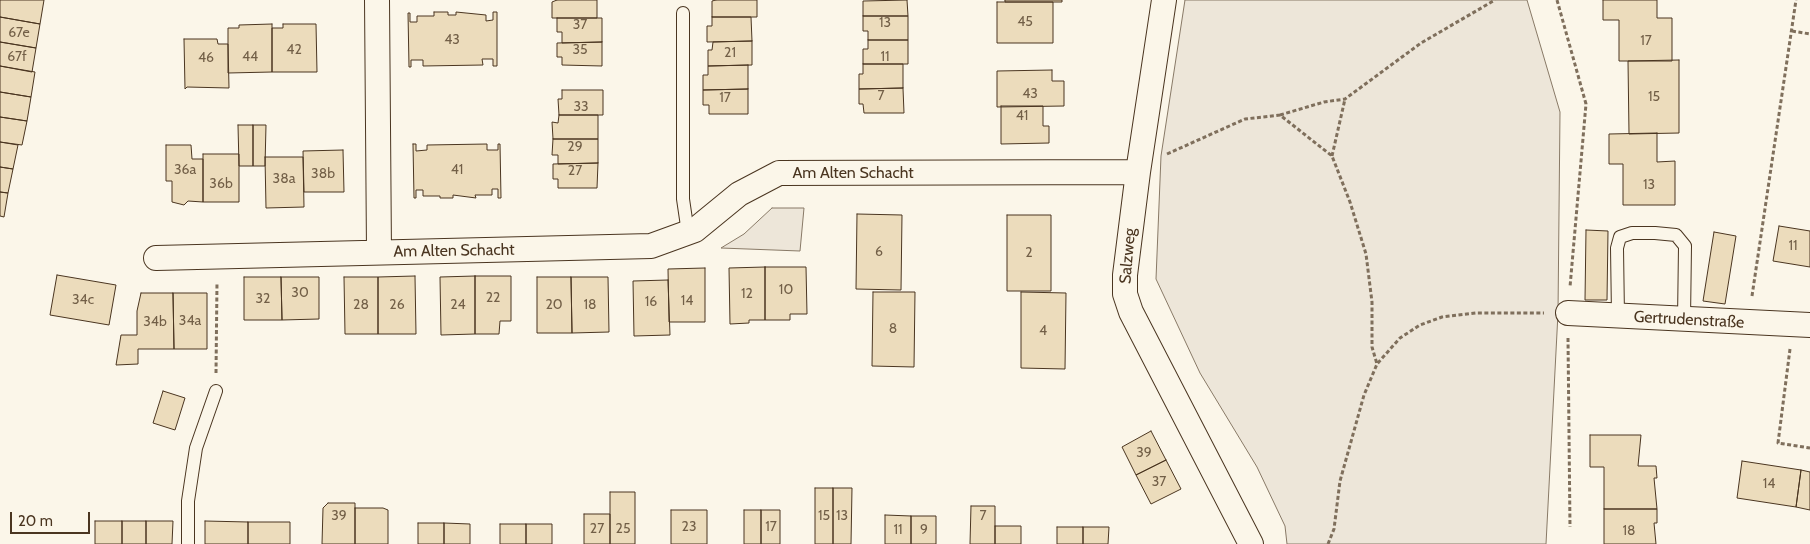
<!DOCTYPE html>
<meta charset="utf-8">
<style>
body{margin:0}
#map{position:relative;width:1810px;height:544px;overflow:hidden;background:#fbf6e9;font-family:Cabin,sans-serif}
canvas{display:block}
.scale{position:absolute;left:10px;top:512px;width:80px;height:22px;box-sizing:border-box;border:2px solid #4a3520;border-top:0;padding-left:6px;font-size:15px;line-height:18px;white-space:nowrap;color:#4a3520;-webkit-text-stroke:4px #fbf6e9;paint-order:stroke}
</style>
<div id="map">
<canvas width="1810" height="544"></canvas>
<div class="scale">20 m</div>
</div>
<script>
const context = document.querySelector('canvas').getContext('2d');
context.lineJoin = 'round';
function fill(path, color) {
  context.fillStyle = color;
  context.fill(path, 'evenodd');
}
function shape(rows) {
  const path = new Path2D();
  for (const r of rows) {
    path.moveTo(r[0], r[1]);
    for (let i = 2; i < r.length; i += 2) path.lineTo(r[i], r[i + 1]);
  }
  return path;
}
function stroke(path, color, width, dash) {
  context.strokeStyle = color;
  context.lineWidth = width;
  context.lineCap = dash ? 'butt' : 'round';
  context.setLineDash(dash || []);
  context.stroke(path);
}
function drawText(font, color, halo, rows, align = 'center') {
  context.font = font + ' Cabin,sans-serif';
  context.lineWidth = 4;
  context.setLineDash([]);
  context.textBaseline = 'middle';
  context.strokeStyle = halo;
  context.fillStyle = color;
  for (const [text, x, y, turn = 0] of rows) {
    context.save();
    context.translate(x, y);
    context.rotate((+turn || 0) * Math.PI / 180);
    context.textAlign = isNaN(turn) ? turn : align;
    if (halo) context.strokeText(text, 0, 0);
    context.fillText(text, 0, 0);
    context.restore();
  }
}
const green = shape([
 [1185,0,1527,0,1560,112,1558,313,1546,544,1287,544,1285,526,1257,467,1200,373,1156,279,1161,156,1185,0],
 [772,208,804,208,800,251,721,248,744,234,772,208]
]);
const building = shape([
 [0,0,44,0,40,24,0,17,0,0],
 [557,0,597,0,597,18,552,18,552,2,557,0],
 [716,0,757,0,757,17,712,17,712,1,716,0],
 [907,0,908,16,863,16,863,1,907,0],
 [1005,0,1062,0,1062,2,1005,2,1005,0],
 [1603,0,1657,0,1657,18,1672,18,1672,61,1619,61,1619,20,1603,20,1603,0],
 [997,2,1053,2,1053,43,997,43,997,2],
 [434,12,448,12,448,15,456,15,456,12,486,15,486,21,493,20,493,12,497,12,497,66,493,66,493,59,482,59,483,65,423,66,423,60,411,60,411,67,409,67,408,13,410,13,410,22,417,22,417,16,434,16,434,12],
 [863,16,908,16,908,40,868,40,868,31,863,31,863,16],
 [0,17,40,24,36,48,0,42,0,17],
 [712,17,751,17,752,41,707,42,707,26,712,26,712,17],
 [557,18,602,18,602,42,562,43,562,32,557,32,557,18],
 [272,24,272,72,228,73,228,28,239,28,239,25,272,24],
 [283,24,316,24,317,72,272,72,272,28,283,28,283,24],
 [184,39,217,39,218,44,228,44,229,88,187,87,185,89,184,39],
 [868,40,908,40,908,64,863,64,863,49,868,49,868,40],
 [752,41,752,65,708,66,708,50,712,50,713,42,752,41],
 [0,42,36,48,32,72,0,66,0,42],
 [602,42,602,66,562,65,562,57,557,57,557,43,602,42],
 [1679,60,1679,133,1629,134,1628,61,1679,60],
 [863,64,903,64,903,88,859,89,859,74,863,74,863,64],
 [748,65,748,89,703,90,703,75,708,75,708,66,748,65],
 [0,66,35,72,31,97,0,92,0,66],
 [1052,70,1052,81,1064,81,1064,106,997,107,997,71,1052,70],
 [903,88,904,113,864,113,863,104,859,104,859,89,903,88],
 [748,89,748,114,709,114,709,105,703,105,703,90,748,89],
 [562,90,603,90,603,115,559,115,558,99,562,99,562,90],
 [0,92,31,97,27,121,0,117,0,92],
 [1001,106,1043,106,1043,126,1049,126,1049,143,1001,144,1001,106],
 [559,115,598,115,598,139,553,139,552,122,558,123,559,115],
 [0,117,27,121,22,145,0,142,0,117],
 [238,125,253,125,253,166,239,166,238,125],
 [253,125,266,125,265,166,253,166,253,125],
 [1657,133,1657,162,1675,161,1675,205,1623,205,1623,164,1609,164,1609,134,1657,133],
 [553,139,598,139,598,163,558,164,558,155,552,155,553,139],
 [0,142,18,145,13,169,0,167,0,142],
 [413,144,416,144,416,151,427,150,427,145,487,144,487,150,498,150,498,144,500,144,501,198,498,198,498,189,492,189,492,195,475,195,476,198,453,195,453,198,440,198,440,196,423,196,423,190,416,190,416,198,414,198,413,144],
 [166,145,191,145,192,159,203,159,203,202,188,201,184,205,172,202,172,181,166,181,166,145],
 [343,150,344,192,304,192,303,151,343,150],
 [203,154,239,154,239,202,203,202,203,154],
 [265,157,303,157,304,207,266,208,265,157],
 [598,163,597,188,558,188,558,179,553,179,553,164,598,163],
 [0,167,13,169,8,193,0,192,0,167],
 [0,192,8,193,4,217,0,216,0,192],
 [857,214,902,215,901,290,856,289,857,214],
 [1007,215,1051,215,1051,291,1007,291,1007,215],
 [1779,226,1810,231,1810,267,1773,261,1779,226],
 [1586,230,1608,231,1607,300,1585,300,1586,230],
 [1714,232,1736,236,1725,304,1703,301,1714,232],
 [765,267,806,267,807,314,790,314,790,320,765,320,765,267],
 [765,267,765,320,749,320,749,323,730,324,729,268,765,267],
 [705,268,705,322,669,322,668,269,705,268],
 [57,275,116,285,109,325,50,315,57,275],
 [415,276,416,334,378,334,378,277,415,276],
 [475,276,511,276,511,321,500,321,499,334,475,334,475,276],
 [475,276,475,334,441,335,440,277,475,276],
 [244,277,281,277,282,320,244,320,244,277],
 [281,277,319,277,319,319,282,320,281,277],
 [344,277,378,277,378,334,345,334,344,277],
 [537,277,571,277,572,333,537,333,537,277],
 [571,277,608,277,609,332,572,333,571,277],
 [668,280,670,335,634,336,633,281,668,280],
 [873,292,915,292,914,367,872,366,873,292],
 [1021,292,1066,293,1065,369,1021,368,1021,292],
 [141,293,173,293,174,349,138,349,138,364,116,365,121,335,137,335,137,311,141,293],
 [173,293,207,293,207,349,174,349,173,293],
 [163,391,185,398,175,430,153,423,163,391],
 [1151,431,1166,460,1136,475,1122,447,1151,431],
 [1590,435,1641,435,1638,466,1656,466,1657,478,1654,478,1657,509,1604,509,1604,467,1590,467,1590,435],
 [1166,460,1181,489,1151,504,1136,475,1166,460],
 [1742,461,1801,470,1796,507,1737,498,1742,461],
 [1801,470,1810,472,1810,510,1796,507,1801,470],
 [815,488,833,488,833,544,815,544,815,488],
 [833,488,852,488,851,544,833,544,833,488],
 [610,492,635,492,635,544,610,544,610,492],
 [328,503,355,503,355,544,322,544,323,508,328,503],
 [971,506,995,506,995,544,970,544,971,506],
 [355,508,383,508,388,510,388,544,355,544,355,508],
 [1604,509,1657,509,1657,523,1654,523,1656,544,1604,544,1604,509],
 [671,510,707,510,707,544,671,544,671,510],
 [744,510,761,510,761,544,744,544,744,510],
 [761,510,780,510,780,544,761,544,761,510],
 [584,514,610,514,610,544,584,544,584,514],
 [885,515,911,516,911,544,885,544,885,515],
 [911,516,936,516,936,544,911,544,911,516],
 [95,521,122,521,122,544,95,544,95,521],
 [122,521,146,521,146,544,122,544,122,521],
 [146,521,173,521,172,544,146,544,146,521],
 [205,521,248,522,248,544,205,544,205,521],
 [248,522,290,522,290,544,248,544,248,522],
 [418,523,444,523,444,544,418,544,418,523],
 [444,523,470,524,470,544,444,544,444,523],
 [500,524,526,524,526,544,500,544,500,524],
 [526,524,552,524,552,544,526,544,526,524],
 [995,526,1021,526,1021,544,995,544,995,526],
 [1057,527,1083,527,1083,544,1057,544,1057,527],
 [1083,527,1109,527,1108,544,1083,544,1083,527]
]);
const path = shape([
 [1557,0,1586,104,1570,287],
 [1792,31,1810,34],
 [1280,115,1324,102,1345,99,1421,43,1495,0],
 [1167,154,1245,119,1280,115,1332,156,1350,202,1366,254,1372,302,1372,347,1377,364],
 [1332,156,1345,99],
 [1752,296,1796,0],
 [1568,338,1570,527],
 [1790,349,1778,443,1810,448],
 [216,373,217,282],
 [1328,544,1334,529,1340,481,1364,395,1377,364,1400,338,1420,325,1442,317,1476,313,1544,313]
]);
const service = shape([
 [683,13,683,199,688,233],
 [1618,316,1617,248,1620,237,1632,233,1655,233,1676,235,1685,246,1684,319],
 [188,544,188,501,196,448,216,391]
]);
const minor = shape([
 [377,0,379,252],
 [1164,0,1138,172,1125,275,1125,294,1131,312,1251,544],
 [156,258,651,246,695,230,739,194,779,173,1138,172],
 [1568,313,1810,325]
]);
const numberNames = [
 ["45",1025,22],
 ["13",885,23],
 ["37",580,25],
 ["67e",19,33],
 ["43",452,40],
 ["17",1646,41],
 ["42",294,50],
 ["35",580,50],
 ["21",730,53],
 ["67f",17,57],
 ["44",250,57],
 ["11",885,57],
 ["46",206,58],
 ["43",1030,94],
 ["7",881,96],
 ["15",1654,97],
 ["17",725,98],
 ["33",581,107],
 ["41",1022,116],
 ["29",575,147],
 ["36a",185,170],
 ["41",457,170],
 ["27",575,171],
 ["38b",323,174],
 ["38a",284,179],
 ["36b",221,184],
 ["13",1649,185],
 ["11",1793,246],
 ["6",879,252],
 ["2",1029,253],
 ["10",786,290],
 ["30",300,293],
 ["12",747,294],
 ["22",493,298],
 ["32",263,299],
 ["34c",83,300],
 ["14",687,301],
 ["16",651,302],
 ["28",361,305],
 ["26",397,305],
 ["24",458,305],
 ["20",554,305],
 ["18",590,305],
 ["34a",190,321],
 ["34b",155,322],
 ["8",893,329],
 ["4",1043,331],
 ["39",1144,453],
 ["37",1159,482],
 ["14",1769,484],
 ["39",339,516],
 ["15",824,516],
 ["13",842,516],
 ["7",983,516],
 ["23",689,527],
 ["17",771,527],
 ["27",597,529],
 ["25",623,529],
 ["11",898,530],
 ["9",924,530],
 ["18",1629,531]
];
const streetNames = [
 ["Am Alten Schacht",853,173],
 ["Am Alten Schacht",454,251,-1],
 ["Salzweg",1128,256,-85],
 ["Gertrudenstraße",1689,320,3]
];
fill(green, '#ede6d9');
stroke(green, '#887966', 1);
fill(building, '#ecdcbc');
stroke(building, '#4a3520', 1);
stroke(service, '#4a3520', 14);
stroke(minor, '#4a3520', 26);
stroke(path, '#7f6f5c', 3, [4, 2.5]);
stroke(service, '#fbf6e9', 12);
stroke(minor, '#fbf6e9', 24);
drawText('14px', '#725f47', null, numberNames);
drawText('16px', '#4a3520', '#fbf6e9', streetNames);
</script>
